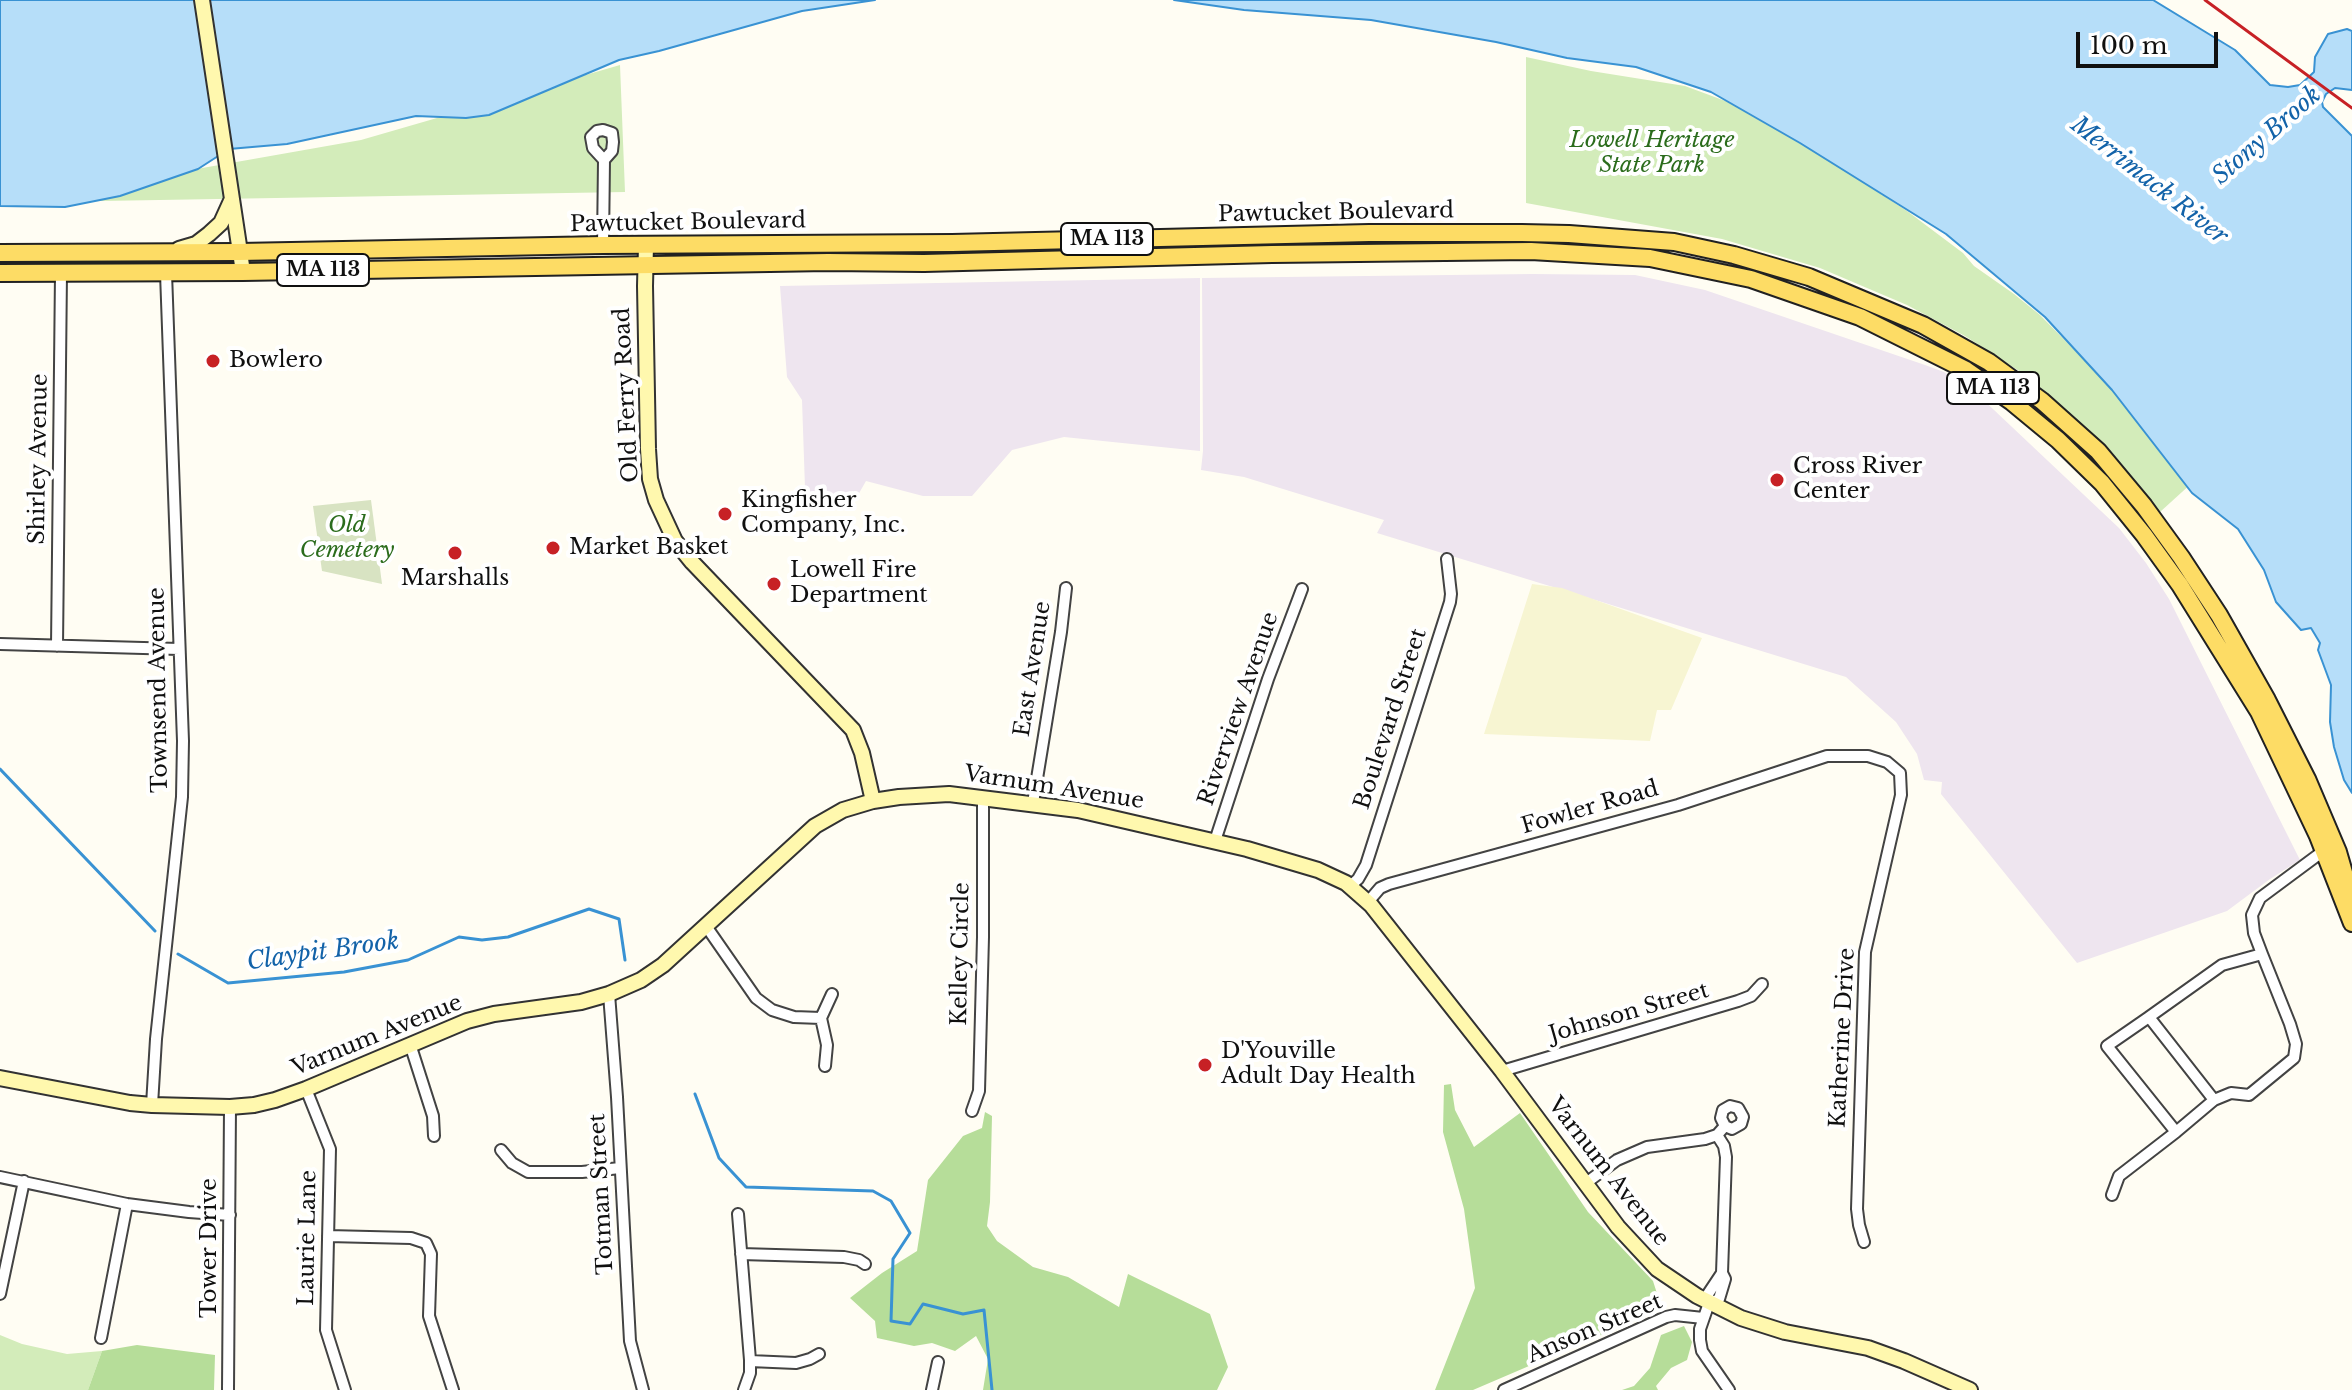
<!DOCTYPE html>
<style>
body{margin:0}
#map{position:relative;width:2352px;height:1390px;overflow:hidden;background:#fffdf3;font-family:"Libre Baskerville",serif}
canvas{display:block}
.scale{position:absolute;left:2076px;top:32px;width:142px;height:36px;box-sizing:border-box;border:4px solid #101010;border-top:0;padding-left:10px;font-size:24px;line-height:28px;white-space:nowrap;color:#101010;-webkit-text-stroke:6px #fff;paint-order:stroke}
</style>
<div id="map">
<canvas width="2352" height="1390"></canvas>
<div class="scale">100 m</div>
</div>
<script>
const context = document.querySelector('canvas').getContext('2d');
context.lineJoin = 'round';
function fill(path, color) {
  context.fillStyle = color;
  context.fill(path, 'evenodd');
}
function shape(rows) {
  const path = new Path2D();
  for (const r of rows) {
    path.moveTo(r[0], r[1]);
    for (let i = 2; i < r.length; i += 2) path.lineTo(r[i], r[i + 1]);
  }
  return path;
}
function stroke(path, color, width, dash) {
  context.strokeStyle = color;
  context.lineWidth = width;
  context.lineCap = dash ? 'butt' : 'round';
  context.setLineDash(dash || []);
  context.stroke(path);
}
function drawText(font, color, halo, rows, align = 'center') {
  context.font = font + ' "Libre Baskerville",serif';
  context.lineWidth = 8;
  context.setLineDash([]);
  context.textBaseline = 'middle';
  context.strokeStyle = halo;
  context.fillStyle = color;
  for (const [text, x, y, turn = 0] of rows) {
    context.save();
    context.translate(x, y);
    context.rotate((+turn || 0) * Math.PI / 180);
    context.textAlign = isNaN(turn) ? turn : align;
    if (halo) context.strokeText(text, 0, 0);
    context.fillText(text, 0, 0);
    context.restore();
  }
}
const industrial = shape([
 [1532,274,1635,275,1705,290,1925,365,1944,372,1976,393,2119,528,2146,563,2169,599,2300,860,2270,879,2227,911,2077,963,1941,794,1942,782,1924,780,1917,754,1896,722,1846,677,1377,533,1384,520,1244,477,1201,470,1203,451,1202,278],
 [1200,278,1200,451,1064,437,1012,450,972,496,923,496,866,481,854,502,823,500,805,488,802,400,787,377,780,286]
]);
const farmland = shape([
 [1532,584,1562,588,1702,638,1671,710,1657,710,1650,741,1484,734]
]);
const green = shape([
 [1526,57,1591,71,1685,86,1755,112,1907,211,1963,253,1974,266,2014,294,2040,315,2086,362,2204,472,2160,512,2091,434,2049,395,2019,371,1965,336,1907,305,1820,268,1722,239,1526,203],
 [620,65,625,192,43,202,157,176,361,140],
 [0,1335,22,1344,67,1354,102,1351,88,1390,0,1390]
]);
const forest = shape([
 [1451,1084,1455,1110,1474,1147,1520,1113,1588,1212,1653,1281,1662,1309,1473,1390,1435,1390,1475,1288,1464,1209,1443,1132,1444,1085],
 [985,1112,992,1116,990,1202,987,1226,997,1241,1033,1267,1068,1277,1119,1307,1128,1274,1210,1314,1228,1367,1217,1390,983,1390,988,1359,976,1336,955,1351,932,1343,914,1346,877,1338,875,1321,850,1298,882,1273,917,1251,928,1180,963,1136,982,1128],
 [1684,1326,1692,1342,1687,1360,1671,1368,1656,1386,1658,1390,1622,1390,1634,1386,1650,1368,1661,1335],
 [137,1345,215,1355,214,1390,88,1390,102,1351]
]);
const cemetery = shape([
 [371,500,382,584,322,571,313,506]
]);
const water = shape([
 [0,0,875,0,802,11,659,51,619,60,489,115,466,118,416,116,287,144,229,149,198,169,120,196,65,207,0,206,0,0],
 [1174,0,2153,0,2235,50,2270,85,2288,87,2300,85,2314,72,2315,57,2328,34,2347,29,2352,31,2352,90,2335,88,2326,94,2322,102,2323,107,2352,136,2352,793,2344,780,2334,747,2330,722,2331,685,2318,650,2320,643,2311,628,2301,630,2276,602,2264,570,2238,529,2192,493,2112,390,2045,317,1946,234,1800,143,1711,92,1636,67,1567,58,1496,42,1371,20,1244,10,1174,0]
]);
const stream = shape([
 [0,769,155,931],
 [178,954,228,983,344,972,408,960,459,937,482,940,508,937,589,909,619,919,625,960],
 [695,1094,719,1158,746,1187,873,1191,891,1201,910,1233,893,1259,891,1321,910,1324,923,1304,963,1314,984,1310,992,1390]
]);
const street = shape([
 [603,245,604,160,593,148,591,137,597,131,603,130,612,133,613,142,612,151,604,160],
 [0,644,179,649],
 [57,646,61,273],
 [1033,803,1061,632,1066,588],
 [1215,841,1268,679,1302,589],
 [1350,886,1358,879,1366,865,1450,602,1451,594,1447,559],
 [1368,902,1380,888,1389,884,1678,805,1827,756,1868,756,1887,762,1900,773,1901,795,1865,952,1857,1209,1859,1225,1864,1242],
 [706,926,756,998,772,1010,794,1017,821,1018],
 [2262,954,2222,965,2149,1017,2214,1100,2231,1093,2249,1095,2294,1058,2296,1044,2290,1024,2262,954,2254,933,2252,915,2260,898,2326,849],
 [609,994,617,1097,630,1341,643,1390],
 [2149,1017,2107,1046,2176,1132,2214,1100],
 [410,1044,433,1116,434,1136],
 [825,1066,827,1045,821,1018,832,994],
 [1502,1071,1738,1001,1751,996,1762,984],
 [306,1089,330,1149,326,1330,345,1390],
 [152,1105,156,1039,182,797,183,741,166,273],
 [972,1111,979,1091,983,937,983,797],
 [501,1150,512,1163,528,1172,582,1172,620,1168],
 [0,1177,127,1204,189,1212,230,1215],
 [1586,1183,1617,1160,1647,1147,1705,1139,1717,1135,1725,1126,1721,1118,1723,1110,1730,1106,1738,1108,1743,1117,1741,1124,1732,1129,1725,1126],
 [2112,1195,2119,1176,2176,1132],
 [738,1214,750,1360,750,1373,744,1390],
 [328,1236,411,1238,426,1243,431,1254,429,1316,453,1390],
 [741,1254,844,1257,859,1260,865,1264],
 [1722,1273,1708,1294,1709,1303,1700,1329,1700,1340,1702,1351,1729,1390],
 [0,1294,24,1181],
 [1710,1303,1719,1299,1725,1279,1722,1273,1726,1157,1724,1146,1717,1135],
 [101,1338,127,1204],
 [750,1361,796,1363,810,1359,819,1354],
 [228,1390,230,1107],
 [932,1390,938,1362],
 [1504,1390,1666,1317,1675,1315,1703,1318]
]);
const secondary = shape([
 [202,0,243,272],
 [646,245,645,286,648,449,650,479,656,500,675,541,692,562,853,730,862,753,873,801],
 [179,249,196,244,209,234,221,223,231,201],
 [0,1078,130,1103,152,1105,230,1107,254,1105,275,1100,306,1089,467,1021,494,1014,581,1002,609,994,641,980,663,965,815,826,843,810,873,801,899,797,949,794,1078,810,1247,849,1318,870,1346,883,1371,905,1502,1071,1618,1227,1657,1269,1697,1296,1741,1318,1785,1332,1868,1348,1904,1361,1970,1390]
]);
const primary = shape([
 [0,253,239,252,603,245,952,243,1369,233,1522,233,1569,234,1674,242,1734,255,1809,277,1923,325,1989,362,2042,401,2098,451,2144,506,2181,557,2219,615,2267,700,2307,779,2338,852,2352,900],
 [0,273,243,272,828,262,924,263,1272,254,1531,251,1650,258,1751,279,1860,317,1966,370,2012,402,2058,440,2102,483,2144,535,2180,585,2259,712,2318,836,2352,923]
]);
const rail = shape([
 [2205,0,2352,108]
]);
const markers = [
 [213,361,8,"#c72125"],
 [1777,480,8,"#c72125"],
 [725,514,8,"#c72125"],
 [553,548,8,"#c72125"],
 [455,553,8,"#c72125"],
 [774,584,8,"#c72125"],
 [1205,1065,8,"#c72125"]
];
const shields = [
 [1107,239,92],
 [323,270,92],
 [1993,388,92]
];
const shieldNames = [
 ["MA 113",1107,239],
 ["MA 113",323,270],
 ["MA 113",1993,388]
];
const parkNames = [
 ["Lowell Heritage",1652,141],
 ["State Park",1652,166],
 ["Old",347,526],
 ["Cemetery",347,551]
];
const streetNames = [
 ["Pawtucket Boulevard",1336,213,-1],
 ["Pawtucket Boulevard",688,223,-1],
 ["Old Ferry Road",627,395,-93],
 ["Shirley Avenue",39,459,-89],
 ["East Avenue",1033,669,-81],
 ["Townsend Avenue",159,690,-91],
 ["Riverview Avenue",1239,709,-71],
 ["Boulevard Street",1391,719,-72],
 ["Varnum Avenue",1054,788,9],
 ["Fowler Road",1590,808,-16],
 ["Kelley Circle",961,954,-89],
 ["Johnson Street",1629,1013,-16],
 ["Varnum Avenue",377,1036,-22],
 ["Katherine Drive",1843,1038,-87],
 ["Varnum Avenue",1608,1172,52],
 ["Totman Street",602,1194,-93],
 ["Laurie Lane",308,1238,-89],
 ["Tower Drive",210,1248,-90],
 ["Anson Street",1595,1329,-23]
];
const poiNames = [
 ["Bowlero",229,361],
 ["Cross River",1793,467],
 ["Center",1793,492],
 ["Kingfisher",741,501],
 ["Company, Inc.",741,526],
 ["Market Basket",569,548],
 ["Lowell Fire",790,571],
 ["Department",790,596],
 ["Marshalls",455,579,"center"],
 ["D'Youville",1221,1052],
 ["Adult Day Health",1221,1077]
];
const waterNames = [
 ["Stony Brook",2267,136,-41],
 ["Merrimack River",2149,181,38],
 ["Claypit Brook",323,952,-8]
];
fill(industrial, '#eee5ef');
fill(farmland, '#f7f5d2');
fill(green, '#d3ecba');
fill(forest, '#b6dd99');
fill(cemetery, '#d8e3c2');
fill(water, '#b6def9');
stroke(water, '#3992d3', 2);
stroke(stream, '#3992d3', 3);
stroke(street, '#434343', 14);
stroke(secondary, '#323232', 18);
stroke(primary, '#212121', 20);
stroke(street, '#fff', 10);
stroke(secondary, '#fff8ae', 14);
stroke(primary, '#fddc65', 16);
stroke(rail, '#c72125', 3);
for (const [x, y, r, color] of markers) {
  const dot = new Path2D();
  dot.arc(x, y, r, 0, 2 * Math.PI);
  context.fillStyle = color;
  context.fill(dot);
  stroke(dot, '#fff', 3);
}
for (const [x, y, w] of shields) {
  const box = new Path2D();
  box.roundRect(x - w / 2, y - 16, w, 32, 6);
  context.fillStyle = '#fff';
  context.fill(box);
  stroke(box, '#101010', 2);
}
drawText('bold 20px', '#101010', null, shieldNames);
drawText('italic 22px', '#2b6c1c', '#fff', parkNames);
drawText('22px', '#101010', '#fff', streetNames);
drawText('22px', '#101010', '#fff', poiNames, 'left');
drawText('italic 24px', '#1363a9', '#fff', waterNames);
</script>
